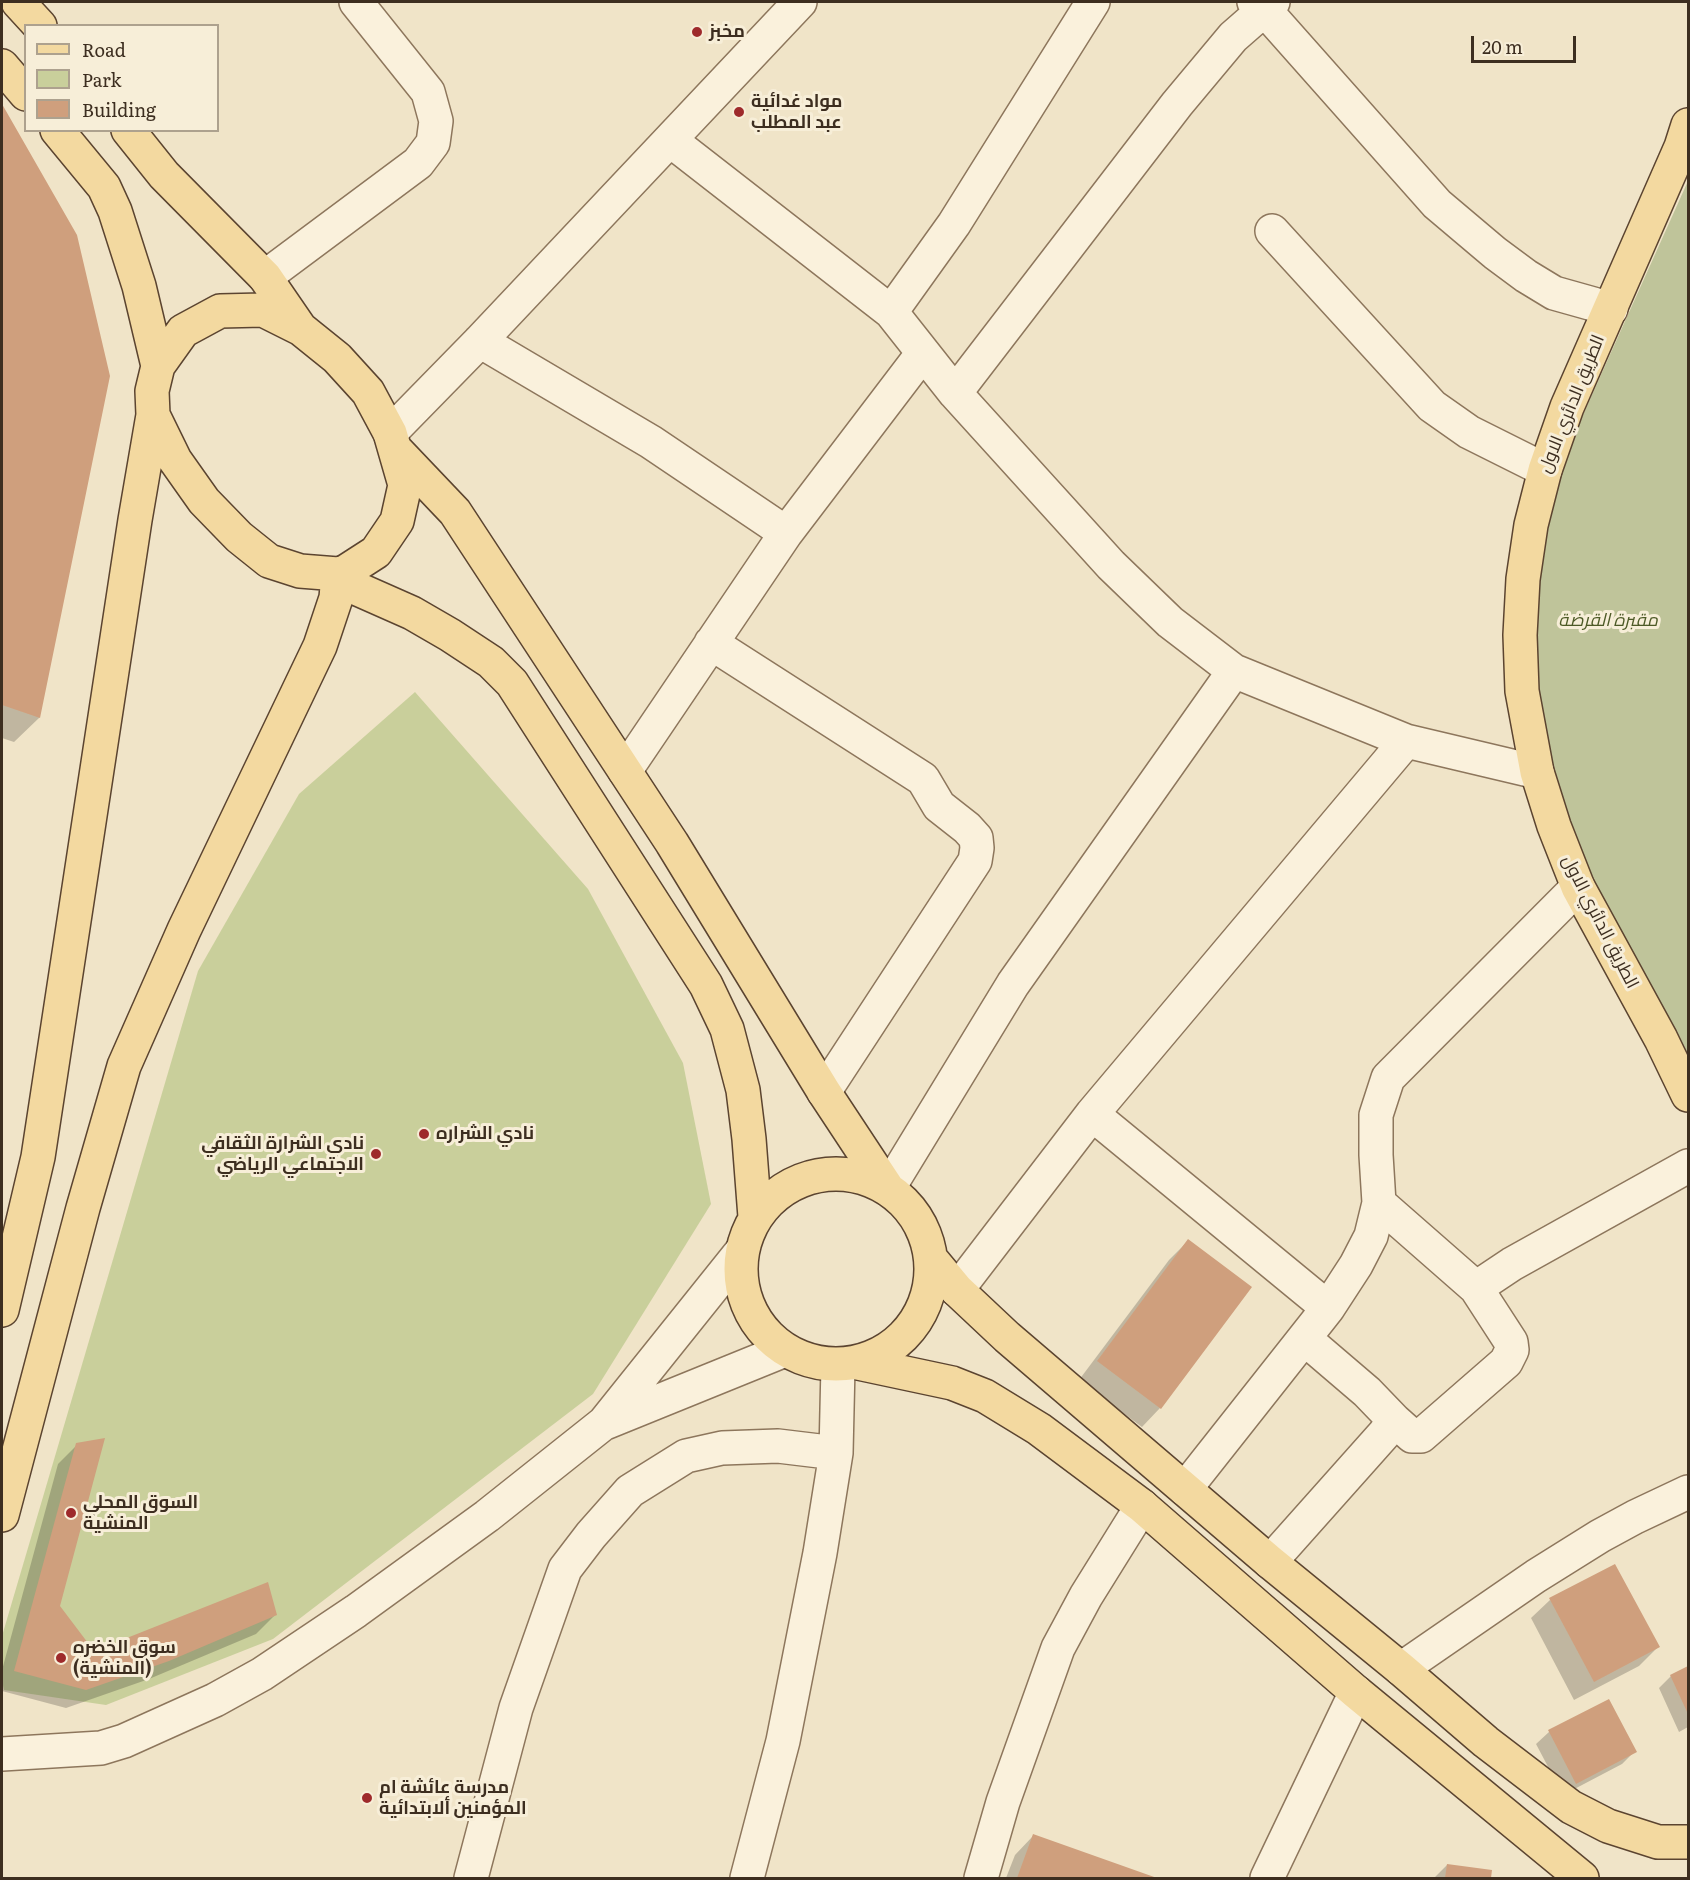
<!DOCTYPE html>
<meta charset="utf-8">
<style>
body{margin:0}
#map{position:relative;width:1690px;height:1880px;overflow:hidden;background:#f0e4c8;font-family:Literata,serif}
canvas{display:block}
.frame{position:absolute;inset:0;border:3px solid #3d2e20;pointer-events:none}
.legend{position:absolute;left:24px;top:24px;width:195px;height:108px;box-sizing:border-box;background:#f7eed8;border:2px solid #ada18e;margin:0;padding:8px 10px;list-style:none;font-size:18px;color:#3d2e20}
.legend li{display:flex;align-items:center;gap:12px;height:30px}
.legend b{width:30px;border:2px solid #ada18e}
.scale{position:absolute;left:1471px;top:36px;width:105px;height:27px;box-sizing:border-box;border:3px solid #3d2e20;border-top:0;padding-left:8px;font-size:18px;line-height:21px;white-space:nowrap;color:#3d2e20;-webkit-text-stroke:4px #f7eed8;paint-order:stroke}
</style>
<div id="map">
<canvas width="1690" height="1880"></canvas>
<div class="frame"></div>
<ul class="legend">
<li><b style="height:8px;background:#f3d9a0"></b>Road</li>
<li><b style="height:16px;background:#c9cf9b"></b>Park</li>
<li><b style="height:16px;background:#cf9f7d"></b>Building</li>
</ul>
<div class="scale">20 m</div>
</div>
<script>
const context = document.querySelector('canvas').getContext('2d');
context.lineJoin = 'round';
function fill(path, color) {
  context.fillStyle = color;
  context.fill(path, 'evenodd');
}
function shape(rows) {
  const path = new Path2D();
  for (const r of rows) {
    if (r.length === 3) {
      path.moveTo(r[0] + r[2], r[1]);
      path.arc(r[0], r[1], r[2], 0, 2 * Math.PI);
      continue;
    }
    path.moveTo(r[0], r[1]);
    for (let i = 2; i < r.length; i += 2) path.lineTo(r[i], r[i + 1]);
  }
  return path;
}
function stroke(path, color, width, dash) {
  context.strokeStyle = color;
  context.lineWidth = width;
  context.lineCap = dash ? 'butt' : 'round';
  context.setLineDash(dash || []);
  context.stroke(path);
}
function drawText(font, color, halo, rows, align = 'center') {
  context.font = font + ' Literata,Cairo,serif';
  context.lineWidth = 6;
  context.setLineDash([]);
  context.textBaseline = 'middle';
  context.strokeStyle = halo;
  context.fillStyle = color;
  for (const [text, x, y, turn = 0] of rows) {
    context.save();
    context.translate(x, y);
    context.rotate((+turn || 0) * Math.PI / 180);
    context.textAlign = isNaN(turn) ? turn : align;
    if (halo) context.strokeText(text, 0, 0);
    context.fillText(text, 0, 0);
    context.restore();
  }
}
const green = shape([
 [415,692,588,889,683,1063,711,1204,593,1394,273,1639,106,1705,4,1690,2,1681,2,1636,198,971,299,794]
]);
const cemetery = shape([
 [1688,181,1688,1060,1573,847,1532,716,1528,601,1547,495]
]);
const shadow = shape([
 [2,107,76,236,39,718,14,742,2,738],
 [1188,1241,1160,1408,1142,1427,1079,1380,1169,1260],
 [77,1445,59,1607,94,1653,275,1615,256,1634,149,1679,66,1708,2,1691,2,1670,58,1464],
 [1550,1600,1658,1647,1639,1666,1574,1700,1531,1618],
 [1688,1668,1688,1727,1679,1732,1659,1688,1671,1676],
 [1608,1701,1635,1751,1622,1764,1563,1795,1536,1744,1549,1732],
 [1033,1836,1153,1878,1006,1878,1015,1855],
 [1447,1865,1490,1871,1489,1878,1434,1878]
]);
const building = shape([
 [2,104,77,235,110,376,40,718,2,705],
 [1188,1239,1252,1287,1161,1409,1097,1361],
 [105,1438,60,1606,94,1651,268,1582,277,1615,169,1661,86,1690,14,1671,76,1443],
 [1615,1564,1660,1647,1594,1682,1549,1598],
 [1688,1666,1688,1714,1670,1675],
 [1609,1699,1637,1752,1576,1784,1548,1730],
 [1033,1834,1157,1878,1017,1878],
 [1447,1864,1492,1870,1491,1878,1445,1878]
]);
const minor = shape([
 [1254,2,1264,9,1437,204,1495,253,1526,276,1554,293,1611,309],
 [670,140,891,312,955,393,1111,565,1170,622,1234,671,1406,741,1537,772],
 [1272,231,1432,406,1469,432,1545,470],
 [265,277,418,163,433,143,436,121,428,92,356,2],
 [891,312,954,224,1093,2],
 [480,341,651,442,786,533],
 [955,393,1177,104,1233,37,1273,2],
 [390,433,480,341,800,2],
 [711,643,923,779,939,806,967,828,976,838,977,848,975,861,824,1092],
 [625,771,786,533,923,353],
 [1092,1114,1328,1308],
 [888,1189,1013,984,1234,671],
 [1379,1203,1476,1288,1512,1264,1688,1166],
 [957,1290,1092,1114,1406,741],
 [1394,1420,1412,1436,1421,1436,1506,1362,1512,1350,1511,1342,1476,1288],
 [605,1423,785,1350],
 [1185,1489,1328,1308,1356,1265,1371,1236,1379,1203,1376,1155,1376,1115,1388,1078,1578,887],
 [1270,1562,1384,1434,1394,1420,1367,1392,1305,1339],
 [1401,1669,1536,1576,1600,1536,1635,1517,1688,1492],
 [2,1754,101,1748,124,1741,215,1700,262,1674,356,1611,487,1516,604,1423,741,1252],
 [471,1878,516,1708,565,1569,591,1535,630,1491,686,1456,722,1448,778,1446,836,1453],
 [747,1878,783,1741,820,1553,836,1453,838,1366],
 [981,1878,1003,1802,1058,1648,1086,1596,1142,1506],
 [1267,1878,1356,1692]
]);
const major = shape([
 [18,2,40,26],
 [2,66,26,94],
 [1688,125,1681,147,1567,407,1545,470,1531,525,1523,579,1520,635,1522,691,1537,772,1554,826,1578,887,1661,1039,1688,1095],
 [57,130,104,187,115,211,139,286,158,366],
 [128,130,164,175,265,277,300,328],
 [396,450,455,512,672,843,824,1092,888,1189],
 [345,572,352,583,360,590,412,613,450,635,491,662,512,683,706,985,727,1029,743,1090,749,1139,755,1217],
 [836,1269,95],
 [932,1260,957,1290,1007,1337,1270,1562,1401,1669,1486,1742,1571,1807,1608,1826,1658,1842,1688,1842],
 [2,1310,38,1157,135,520,153,415,152,391,158,366,183,331,220,311,263,310,301,329,337,358,368,392,390,433,405,485,397,521,376,552,345,572,338,574,300,571,269,561,239,537,204,501,175,460,153,415],
 [858,1363,952,1383,985,1396,1039,1429,1142,1506,1356,1692,1582,1878],
 [2,1515,83,1208,124,1066,184,930,320,646,336,598,338,574]
]);
const markers = [
 [697,32,6,"#9e2a2b"],
 [739,112,6,"#9e2a2b"],
 [424,1134,6,"#9e2a2b"],
 [376,1154,6,"#9e2a2b"],
 [71,1513,6,"#9e2a2b"],
 [61,1658,6,"#9e2a2b"],
 [367,1798,6,"#9e2a2b"]
];
const poiNames = [
 ["مخبز",709,32],
 ["مواد غدائية",751,102],
 ["عبد المطلب",751,123],
 ["نادي الشراره",436,1134],
 ["نادي الشرارة الثقافي",364,1144,"right"],
 ["الاجتماعي الرياضي",364,1165,"right"],
 ["السوق المحلي",83,1503],
 ["المنشية",83,1524],
 ["سوق الخضره",73,1648],
 ["(المنشية)",73,1669],
 ["مدرسة عائشة ام",379,1788],
 ["المؤمنين ألابتدائية",379,1809]
];
const streetNames = [
 ["الطريق الدائري الاول",1572,404,-68],
 ["الطريق الدائري الاول",1600,922,63]
];
const parkNames = [
 ["مقبرة القرضة",1608,621]
];
fill(green, '#c9cf9b');
fill(cemetery, '#bfc49a');
fill(shadow, '#0003');
fill(building, '#cf9f7d');
stroke(minor, '#8d765c', 36);
stroke(major, '#5b4430', 36);
stroke(minor, '#faf1dc', 33);
stroke(major, '#f3d9a0', 33);
for (const [x, y, r, color] of markers) {
  const dot = new Path2D();
  dot.arc(x, y, r, 0, 2 * Math.PI);
  context.fillStyle = color;
  context.fill(dot);
  stroke(dot, '#f7eed8', 2);
}
drawText('bold 18px', '#3d2e20', '#f7eed8', poiNames, 'left');
drawText('18px', '#3d2e20', '#f7eed8', streetNames);
drawText('italic 18px', '#4d5a26', '#f7eed8', parkNames);
</script>
